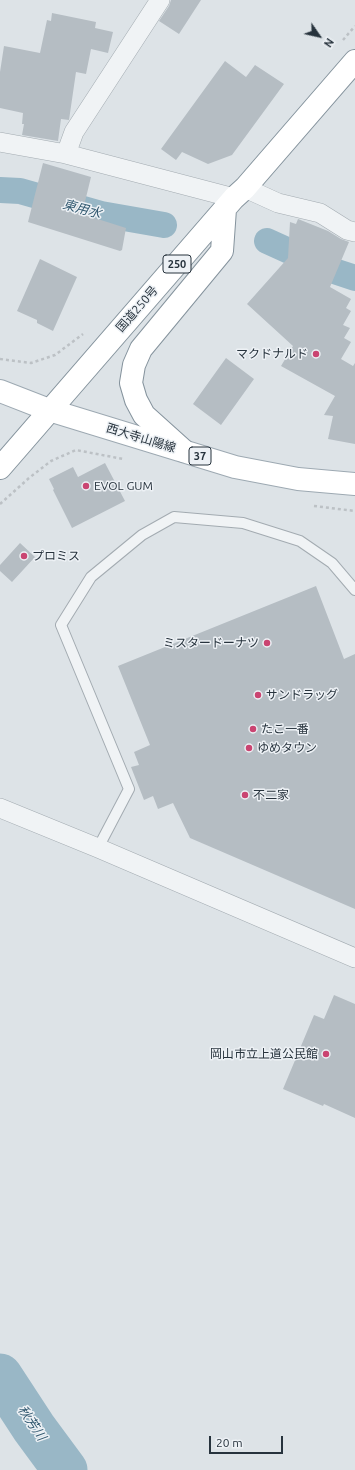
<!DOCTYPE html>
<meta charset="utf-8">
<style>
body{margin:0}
#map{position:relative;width:355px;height:1470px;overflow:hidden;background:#dde3e7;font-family:Ubuntu,sans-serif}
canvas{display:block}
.north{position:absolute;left:299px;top:16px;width:40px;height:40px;-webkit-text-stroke:3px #edf1f5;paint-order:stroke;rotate:124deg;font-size:11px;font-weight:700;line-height:16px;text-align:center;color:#27333d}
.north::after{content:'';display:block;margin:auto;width:14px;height:18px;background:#27333d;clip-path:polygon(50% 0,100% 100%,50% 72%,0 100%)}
.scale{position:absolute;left:209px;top:1436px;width:74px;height:18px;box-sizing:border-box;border:2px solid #27333d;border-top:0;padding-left:5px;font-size:12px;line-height:14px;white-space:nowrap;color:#27333d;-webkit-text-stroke:3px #edf1f5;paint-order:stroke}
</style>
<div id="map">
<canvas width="355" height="1470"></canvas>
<div class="north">N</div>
<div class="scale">20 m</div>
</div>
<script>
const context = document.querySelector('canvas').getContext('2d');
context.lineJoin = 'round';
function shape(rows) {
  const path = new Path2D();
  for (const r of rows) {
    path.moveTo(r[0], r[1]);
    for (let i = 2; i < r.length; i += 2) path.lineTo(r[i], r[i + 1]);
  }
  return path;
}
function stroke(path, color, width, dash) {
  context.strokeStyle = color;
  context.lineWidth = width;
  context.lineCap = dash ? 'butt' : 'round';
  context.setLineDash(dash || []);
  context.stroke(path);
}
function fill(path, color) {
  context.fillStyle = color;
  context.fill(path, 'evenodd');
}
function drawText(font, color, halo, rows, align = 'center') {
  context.font = font + ' Ubuntu,"Noto Sans JP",sans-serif';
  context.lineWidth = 3;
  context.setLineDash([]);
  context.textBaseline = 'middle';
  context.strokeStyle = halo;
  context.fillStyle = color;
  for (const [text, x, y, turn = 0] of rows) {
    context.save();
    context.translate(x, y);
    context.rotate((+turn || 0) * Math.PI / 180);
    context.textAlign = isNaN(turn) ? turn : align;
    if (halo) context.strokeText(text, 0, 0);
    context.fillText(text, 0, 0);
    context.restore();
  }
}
const canal = shape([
 [0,190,20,191,101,214,164,225],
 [267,241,331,270,355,278]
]);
const river = shape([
 [0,1376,34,1428,65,1470]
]);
const building = shape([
 [171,0,201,0,179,34,159,21,169,6],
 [52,13,96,22,95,28,113,32,108,53,91,49,86,74,76,72,69,120,61,119,58,141,22,135,24,124,22,124,23,113,0,108,0,72,4,46,40,53,47,20,51,21],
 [225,61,246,77,255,65,284,84,232,155,208,164,182,152,176,160,161,149],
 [43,163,91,177,82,214,126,228,122,250,120,251,28,222],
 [298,219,328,231,341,239,349,242,330,287,351,299,346,308,351,311,343,325,350,328,344,338,351,342,341,359,353,366,355,363,355,444,328,439,333,416,324,415,335,396,281,366,293,346,247,304,288,258,290,222,296,224],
 [40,259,77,277,53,331,37,323,37,320,17,311],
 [226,358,254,379,221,425,193,404],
 [105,463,125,501,72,528,53,490,54,489,49,479,73,467,78,477],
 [20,543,35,557,12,582,0,571,0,565],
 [316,586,344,659,355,654,355,909,190,838,173,803,158,809,153,796,144,800,131,767,139,765,134,752,150,745,118,666],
 [334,995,355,1004,355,1118,324,1104,323,1106,283,1089,314,1015,324,1019]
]);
const path = shape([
 [343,40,355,26],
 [0,359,31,363,55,355,83,334],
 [0,504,29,478,51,461,76,450,123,459],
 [314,506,355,511]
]);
const service = shape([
 [98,848,129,789,61,625,91,577,142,535,174,517,243,523,300,541,332,563,355,590]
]);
const minor = shape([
 [0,142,66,154,234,198],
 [66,154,74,132,160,0],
 [245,188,278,203,320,213,347,230,355,232],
 [0,808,98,848,355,958]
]);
const primary = shape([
 [0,391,49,410,235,467,298,479,355,484]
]);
const trunk = shape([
 [184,451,144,415,136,400,131,383,134,365,141,349,222,251,225,209],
 [0,468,234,198,245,188,355,61]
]);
const markers = [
 [316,354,4,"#ca4471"],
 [86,486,4,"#ca4471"],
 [24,556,4,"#ca4471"],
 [267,643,4,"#ca4471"],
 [258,695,4,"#ca4471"],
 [253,729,4,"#ca4471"],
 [249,748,4,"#ca4471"],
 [245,795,4,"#ca4471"],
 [326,1054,4,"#ca4471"]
];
const shields = [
 [177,264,28],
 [200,456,22]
];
const shieldNames = [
 ["250",177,264],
 ["37",200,456]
];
const streetNames = [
 ["国道250号",137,309,-49],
 ["西大寺山陽線",141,438,17]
];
const poiNames = [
 ["マクドナルド",308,354,"right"],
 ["EVOL GUM",94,486],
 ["プロミス",32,556],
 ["ミスタードーナツ",259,643,"right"],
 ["サンドラッグ",266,695],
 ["たこ一番",261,729],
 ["ゆめタウン",257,748],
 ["不二家",253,795],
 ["岡山市立上道公民館",318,1054,"right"]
];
const waterNames = [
 ["東用水",82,209,15],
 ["秋芳川",32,1423,56]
];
stroke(canal, '#99b7c6', 26);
stroke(river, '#99b7c6', 45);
fill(building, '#b5bdc3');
stroke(service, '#a3abb1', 12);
stroke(minor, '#a3abb1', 20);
stroke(primary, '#9da9b2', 24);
stroke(trunk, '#85939d', 24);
stroke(path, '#bcc1c5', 2.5, [3, 3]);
stroke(service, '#f0f3f5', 10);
stroke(minor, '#f0f3f5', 19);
stroke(primary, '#fff', 22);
stroke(trunk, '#fff', 22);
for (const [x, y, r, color] of markers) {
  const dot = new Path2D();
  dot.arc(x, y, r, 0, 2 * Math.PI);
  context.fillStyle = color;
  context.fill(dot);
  stroke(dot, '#edf1f5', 1.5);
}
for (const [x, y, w] of shields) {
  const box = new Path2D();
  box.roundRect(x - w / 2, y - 9, w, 18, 3);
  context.fillStyle = '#edf1f5';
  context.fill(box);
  stroke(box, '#27333d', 1);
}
drawText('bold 11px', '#27333d', null, shieldNames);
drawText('12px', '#27333d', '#edf1f5', streetNames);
drawText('12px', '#27333d', '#edf1f5', poiNames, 'left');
drawText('italic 13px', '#325970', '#edf1f5', waterNames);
</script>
